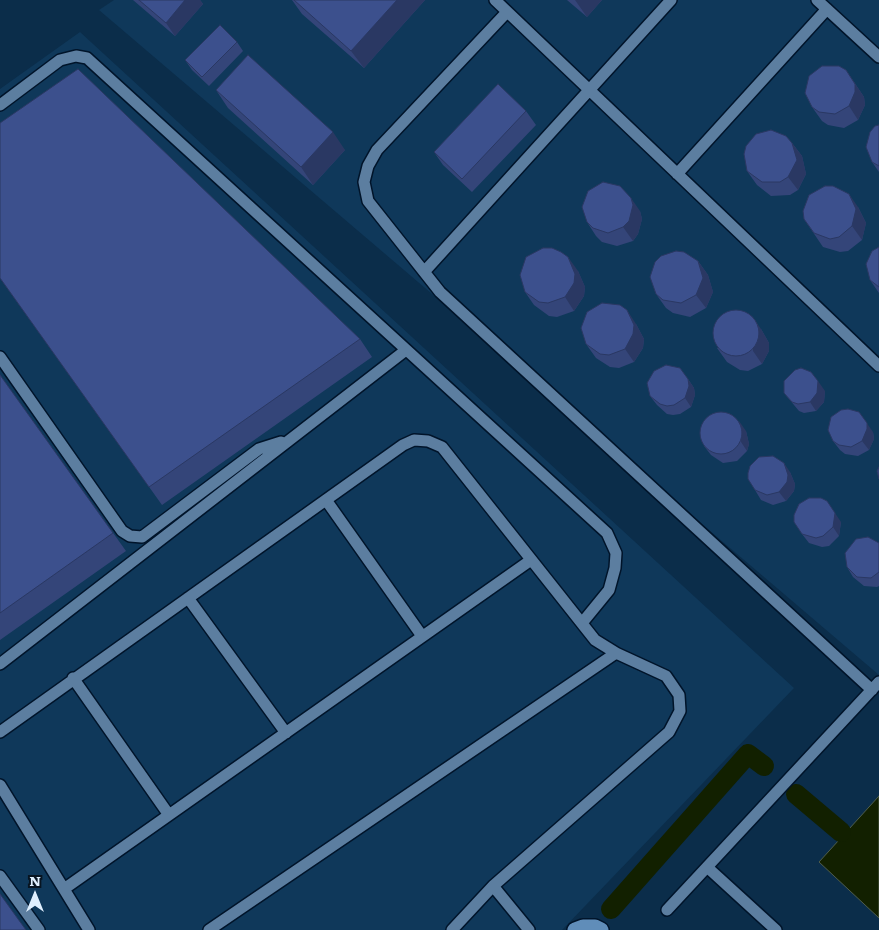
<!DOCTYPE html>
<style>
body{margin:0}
#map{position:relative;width:879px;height:930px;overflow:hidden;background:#0b2d4a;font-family:Literata,serif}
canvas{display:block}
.north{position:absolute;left:10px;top:870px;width:50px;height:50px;-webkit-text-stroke:4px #071421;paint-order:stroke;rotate:0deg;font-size:14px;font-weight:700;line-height:20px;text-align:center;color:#dfeffe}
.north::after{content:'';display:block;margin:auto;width:18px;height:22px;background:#dfeffe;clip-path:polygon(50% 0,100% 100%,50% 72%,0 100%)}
</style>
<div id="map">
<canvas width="879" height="930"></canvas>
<div class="north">N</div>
</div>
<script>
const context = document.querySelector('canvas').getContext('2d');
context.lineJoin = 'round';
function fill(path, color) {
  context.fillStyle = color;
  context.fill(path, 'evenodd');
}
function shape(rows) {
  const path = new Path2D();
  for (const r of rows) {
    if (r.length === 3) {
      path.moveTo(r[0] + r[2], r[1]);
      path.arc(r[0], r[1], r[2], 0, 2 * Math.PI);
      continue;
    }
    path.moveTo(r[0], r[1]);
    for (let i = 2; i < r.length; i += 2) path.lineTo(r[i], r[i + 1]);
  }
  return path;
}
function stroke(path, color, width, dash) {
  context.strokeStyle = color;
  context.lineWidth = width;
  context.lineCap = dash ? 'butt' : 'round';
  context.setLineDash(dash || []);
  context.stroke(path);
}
const built = shape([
 [114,0,879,0,879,675,99,10],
 [80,32,794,688,562,930,0,930,0,89]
]);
const water = shape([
 [879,796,879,918,819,862,879,796]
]);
const canal = shape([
 [796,794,841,832],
 [611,909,748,754,764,766]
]);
const lane = shape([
 [495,0,879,366],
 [817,0,879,57],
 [507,12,377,150,368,166,364,182,368,201,440,292,872,690],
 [0,105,60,60,76,56,87,58,607,533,616,553,615,568,609,590,582,623],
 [677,174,827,9],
 [424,272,671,0],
 [0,357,122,531,130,536,142,537,259,449,281,442],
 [326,500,422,636],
 [188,598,286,733],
 [0,664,406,350],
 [73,678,169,815],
 [0,732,403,445,414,440,428,441,442,447,595,640,616,653,666,676,679,695,680,711,669,732,493,886,452,930],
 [0,785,89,930],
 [707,867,776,930],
 [0,876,39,930],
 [493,886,529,930],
 [64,889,531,560],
 [667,910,879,682],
 [209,930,616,653]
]);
const secondary = shape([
 [575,930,583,927,595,927,601,930]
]);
const wall = shape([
 [133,0,200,0,203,4,175,36],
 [292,0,425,0,364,68,302,14],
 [567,0,602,0,587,17],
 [237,42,243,51,209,86,192,70,185,60],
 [846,70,864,97,865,105,858,120,844,128,828,125,822,121,812,107],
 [216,90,345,150,313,185,228,108],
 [526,111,536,125,472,192,443,165,434,152],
 [879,125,879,172,872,162],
 [792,143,802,156,806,174,798,190,790,195,771,196,757,185,747,171],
 [858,207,866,223,862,240,848,251,840,252,823,247,804,219],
 [640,211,642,219,638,234,633,241,617,246,602,242,596,236,587,222],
 [879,247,879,293,870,280],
 [698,261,708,275,713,292,706,308,690,317,673,313,666,308,656,294],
 [578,271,585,287,584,296,574,311,557,317,549,316,534,305,525,292],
 [0,278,360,339,372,357,162,505],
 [636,324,644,339,643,348,634,362,619,368,610,367,596,358,586,344],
 [761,329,769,343,769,351,762,364,748,371,740,370,727,362,717,348],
 [0,375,126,551,0,640],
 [688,379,694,388,695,395,691,407,680,414,673,415,667,414,657,405,650,396],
 [825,391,824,402,816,411,804,413,799,411,784,393],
 [746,431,749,444,747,451,737,461,723,463,711,455,704,446],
 [873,432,874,439,869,450,858,456,845,454,840,450,833,441],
 [790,472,795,484,794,491,786,501,773,505,761,500,755,490],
 [841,522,839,536,829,546,822,547,809,543,802,534],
 [879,543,879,586,877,587,864,586,853,577,847,567]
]);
const shadedWall = shape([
 [185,0,200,0,203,4,175,36,166,23],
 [397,0,425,0,364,68,351,51],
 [575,0,602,0,587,17],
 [846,70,864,97,865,105,858,120,849,106],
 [333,132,345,150,313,185,301,167],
 [792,143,802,156,806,174,798,190,788,177],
 [849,194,858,207,866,223,862,240,852,226],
 [631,198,640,211,642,219,638,234,633,241,623,227],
 [568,257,578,271,585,287,584,296,574,311,565,297],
 [698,261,708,275,713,292,706,308,696,295],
 [627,310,636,324,644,339,643,348,634,362,625,349],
 [752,316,761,329,769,343,769,351,762,364,753,351],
 [688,379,694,388,695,395,691,407,685,398],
 [818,381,825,391,824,402,816,411,810,402],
 [859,412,873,432,874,439,869,450,862,441],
 [739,421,746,431,749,444,747,451,741,442],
 [784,463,790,472,795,484,794,491,786,501,779,492],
 [827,501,841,522,839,536,833,527]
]);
const building = shape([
 [139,0,185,0,166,23,139,0],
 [294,0,397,0,351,51,294,0],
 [220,25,237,42,202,77,185,60,220,25],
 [248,55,333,132,301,167,216,90,248,55],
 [822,66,839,66,846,70,855,84,855,92,849,106,835,114,819,112,812,107,805,93,809,76,822,66],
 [78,69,360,339,149,487,0,278,0,123,78,69],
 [498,84,526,111,462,179,434,152,498,84],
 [879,125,879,166,872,162,866,147,870,132,875,126,879,125],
 [771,130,786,136,792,143,797,160,788,177,780,182,762,182,747,171,744,154,746,146,756,134,771,130],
 [603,182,620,186,631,198,633,205,629,221,623,227,608,233,593,228,587,222,582,207,588,191,603,182],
 [825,186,833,186,849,194,856,209,852,226,839,237,830,239,814,233,804,219,803,211,809,195,825,186],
 [879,247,879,287,870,280,866,264,872,251,879,247],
 [543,248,552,248,561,252,568,257,575,274,574,283,565,297,548,303,539,302,525,292,520,275,526,257,543,248],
 [676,251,684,252,698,261,703,278,696,295,681,303,663,300,656,294,650,277,655,262,661,256,676,251],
 [602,303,620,305,627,310,634,325,633,334,625,349,609,355,600,354,586,344,581,328,587,312,602,303],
 [736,333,23],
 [666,365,680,368,688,379,689,386,685,398,674,405,667,406,660,404,650,396,647,383,654,371,666,365],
 [801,368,811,372,818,381,817,393,810,402,798,404,792,402,784,393,784,381,795,370,801,368],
 [0,375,113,533,0,613,0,375],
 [848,409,859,412,867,423,867,429,862,441,851,447,839,445,833,441,828,430,831,417,841,410,848,409],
 [721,433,21],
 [773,456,784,463,788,475,787,482,779,492,767,495,755,490,748,479,748,473,750,466,759,457,773,456],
 [879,467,879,479,877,471,879,467],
 [809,498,821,498,827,501,835,513,833,527,823,536,816,538,802,534,794,522,794,515,799,504,809,498],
 [868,537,879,543,879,572,871,578,857,577,847,567,845,553,856,539,868,537],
 [0,894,26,930,0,930,0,894]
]);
fill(built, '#0f385a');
fill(water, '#122000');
stroke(water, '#505e4c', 1);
stroke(canal, '#122000', 20);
stroke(lane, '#00142a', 14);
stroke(secondary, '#00142a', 18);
stroke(lane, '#5c7ea0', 11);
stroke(secondary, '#608db9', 15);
fill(wall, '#344579');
fill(shadedWall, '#2a3863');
fill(building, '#3c508d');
stroke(building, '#2a3863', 1);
</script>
